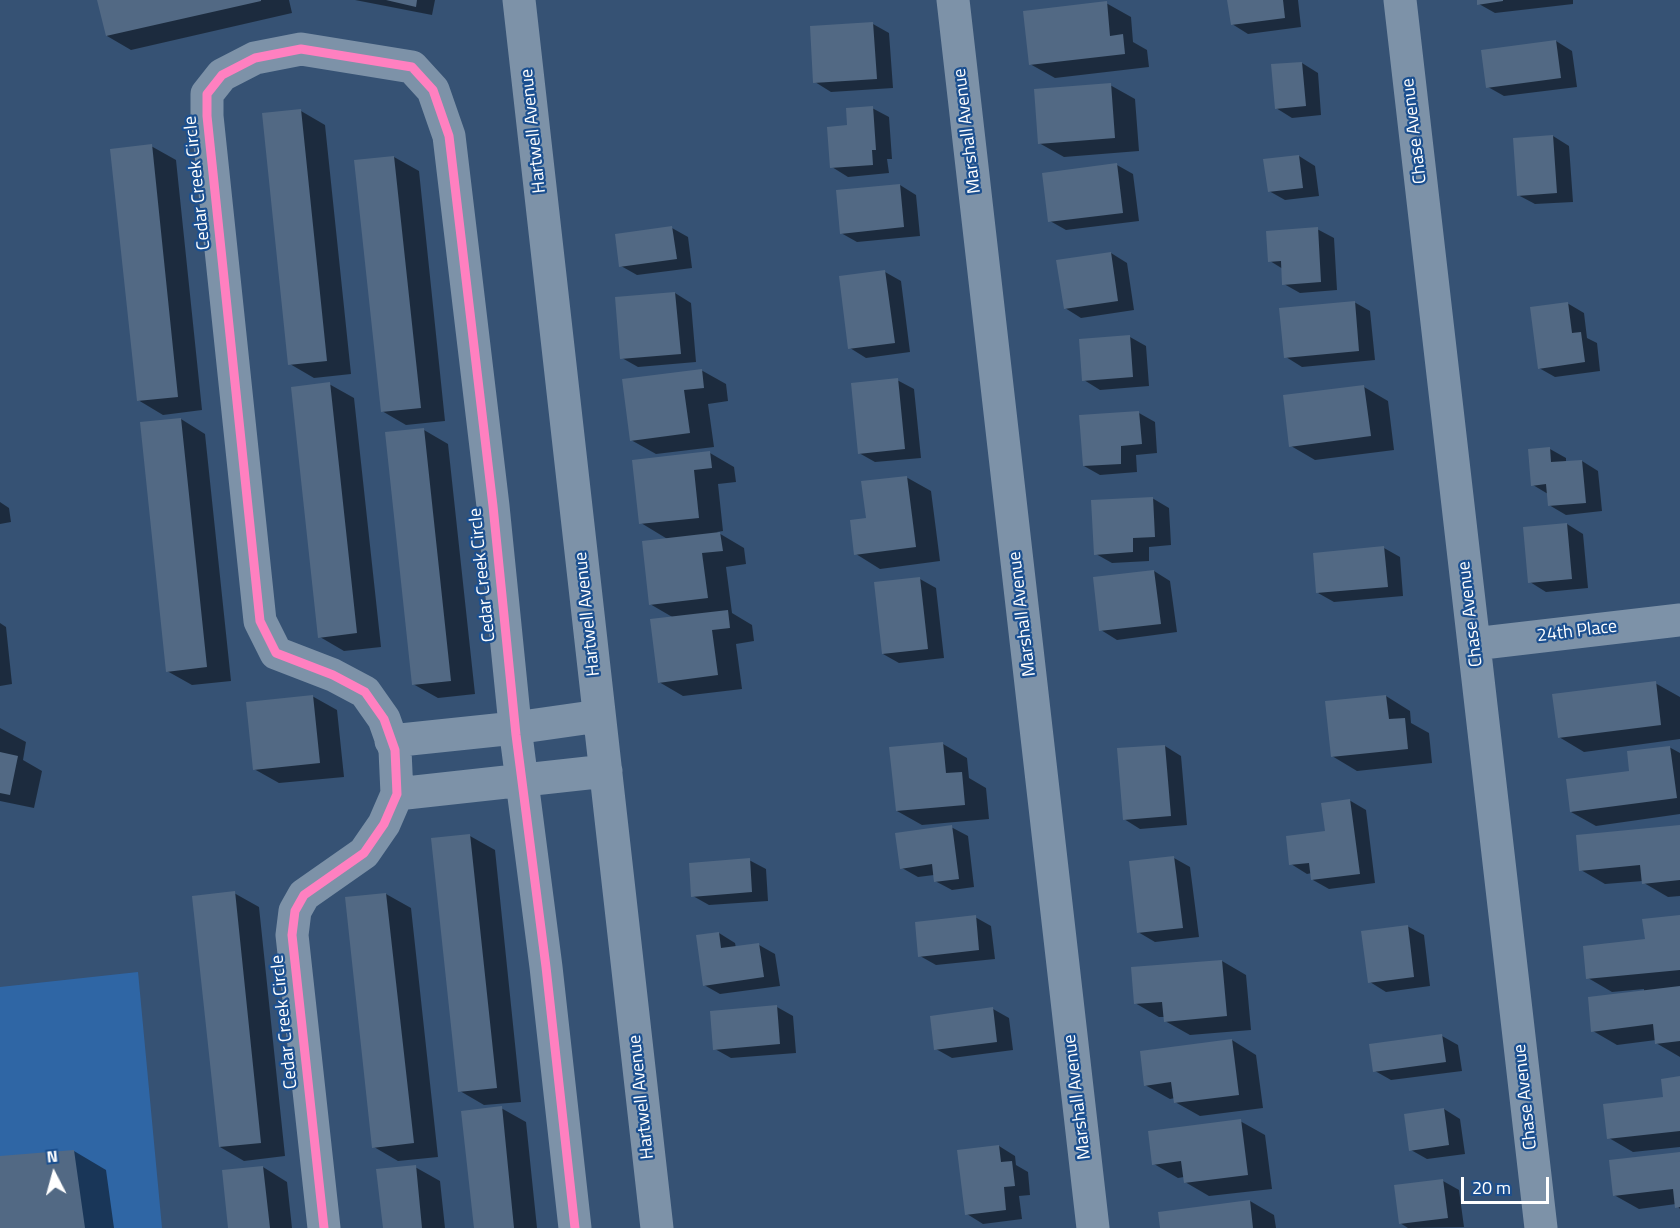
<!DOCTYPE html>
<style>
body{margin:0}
#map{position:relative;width:1680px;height:1228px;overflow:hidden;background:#365274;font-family:"Titillium Web",sans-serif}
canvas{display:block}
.north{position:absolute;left:24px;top:1144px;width:60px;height:60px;-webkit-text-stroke:4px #1b4f8f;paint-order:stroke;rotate:354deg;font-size:16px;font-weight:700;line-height:24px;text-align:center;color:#fff}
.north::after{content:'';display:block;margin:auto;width:21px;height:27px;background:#fff;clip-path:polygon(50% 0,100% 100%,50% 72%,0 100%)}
.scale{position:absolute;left:1461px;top:1177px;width:88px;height:27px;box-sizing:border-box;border:3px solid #fff;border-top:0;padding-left:8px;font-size:18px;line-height:21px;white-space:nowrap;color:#fff;-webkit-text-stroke:4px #1b4f8f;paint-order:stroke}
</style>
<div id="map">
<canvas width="1680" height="1228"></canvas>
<div class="north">N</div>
<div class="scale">20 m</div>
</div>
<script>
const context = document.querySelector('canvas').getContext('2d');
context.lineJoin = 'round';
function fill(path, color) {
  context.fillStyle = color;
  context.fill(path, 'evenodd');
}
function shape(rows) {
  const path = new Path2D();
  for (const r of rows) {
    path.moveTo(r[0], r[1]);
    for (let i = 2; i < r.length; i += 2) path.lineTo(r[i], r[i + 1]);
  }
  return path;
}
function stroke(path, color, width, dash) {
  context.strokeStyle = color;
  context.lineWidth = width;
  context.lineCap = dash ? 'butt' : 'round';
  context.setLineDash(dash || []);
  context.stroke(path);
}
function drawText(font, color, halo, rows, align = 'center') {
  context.font = font + ' "Titillium Web",sans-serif';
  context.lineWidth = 4.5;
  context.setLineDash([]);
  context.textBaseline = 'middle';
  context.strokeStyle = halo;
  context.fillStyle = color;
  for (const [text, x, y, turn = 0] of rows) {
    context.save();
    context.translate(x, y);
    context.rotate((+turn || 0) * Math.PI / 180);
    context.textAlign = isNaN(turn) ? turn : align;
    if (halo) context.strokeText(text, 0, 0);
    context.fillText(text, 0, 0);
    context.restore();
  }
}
const green = shape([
 [138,972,162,1228,0,1228,0,987]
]);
const shadow = shape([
 [99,0,289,0,292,13,131,50,107,36],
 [355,0,435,0,432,15],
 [1229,0,1298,0,1301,27,1248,34,1232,24],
 [1478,0,1573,0,1573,4,1495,13,1479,4],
 [1106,3,1131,17,1133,42,1147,50,1149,67,1055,78,1030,64],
 [873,24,889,33,893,88,831,92,815,82],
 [1556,41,1572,51,1577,87,1504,96,1488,87],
 [1302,63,1318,73,1321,115,1292,118,1276,108],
 [1110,85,1135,99,1139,151,1064,157,1039,143],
 [872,108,889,117,892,159,887,159,889,173,848,177,832,167,849,126],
 [301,111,325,125,351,374,314,378,290,364],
 [1553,136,1569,146,1573,202,1535,204,1518,195],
 [151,146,176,160,202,410,163,415,138,400],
 [1299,156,1315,166,1319,196,1285,200,1269,191],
 [394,157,419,171,445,421,406,425,382,411],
 [1117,165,1133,174,1139,221,1066,230,1050,221],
 [900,185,916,195,920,236,857,242,841,233],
 [672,228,688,237,692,268,637,275,621,266],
 [1317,229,1334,238,1337,290,1300,293,1284,284,1283,269,1270,261],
 [1111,253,1127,263,1134,310,1081,318,1065,308],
 [885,272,901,281,910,352,866,358,850,348],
 [675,293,691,303,696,362,638,367,622,358],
 [1354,302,1370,311,1375,360,1302,367,1286,357],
 [1567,303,1584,313,1587,338,1597,343,1600,371,1555,377,1539,368],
 [1130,337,1146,346,1149,386,1100,390,1084,380],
 [701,370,726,384,728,401,708,404,714,447,656,454,631,440],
 [897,380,914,389,921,458,875,462,859,453],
 [329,384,354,398,381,647,344,651,320,637],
 [1364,387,1388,401,1394,450,1315,460,1291,446],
 [1139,413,1155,422,1157,453,1136,455,1137,472,1100,475,1084,466],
 [181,419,205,434,231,681,192,685,167,671],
 [424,430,448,444,475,694,438,698,413,684],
 [1550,449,1566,458,1566,463,1582,461,1598,471,1602,511,1566,515,1549,505,1548,494,1533,485],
 [710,453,734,467,736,482,718,484,723,531,717,532,744,548,746,564,726,567,732,613,752,625,754,641,736,644,742,689,683,696,659,682,674,618,650,604,669,540,641,523],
 [906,477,931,491,940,561,880,569,856,554,868,519],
 [1152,498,1169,508,1171,545,1149,547,1149,561,1112,563,1096,554],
 [0,502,9,508,11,522,0,524],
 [1567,524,1583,534,1588,588,1546,592,1530,582],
 [1384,548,1400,557,1403,596,1334,602,1318,593],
 [1154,571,1170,581,1177,632,1117,640,1101,630],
 [920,579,936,588,944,658,899,663,883,654],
 [0,623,6,627,12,684,0,686],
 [1655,683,1680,697,1680,739,1584,752,1559,737],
 [312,696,337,710,344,777,279,783,254,769],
 [1386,696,1410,711,1411,723,1429,733,1432,763,1357,771,1332,756],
 [0,728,26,742,23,760,42,771,34,808,0,801],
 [943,744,967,758,969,778,986,788,989,819,922,825,897,811],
 [1165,746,1181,756,1187,825,1140,829,1124,819],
 [1669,747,1680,753,1680,814,1596,826,1571,812],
 [1349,800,1366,810,1375,883,1329,889,1313,880,1312,873,1307,874,1291,864,1327,832],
 [951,827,968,836,974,887,952,890,935,881,934,875,918,877,902,868],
 [1680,827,1680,896,1668,897,1644,883,1643,881,1605,884,1581,870],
 [470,836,495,850,521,1102,484,1105,460,1091],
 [1174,858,1190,867,1199,937,1155,942,1138,932],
 [749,860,766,869,768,901,709,905,693,896],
 [234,893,259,907,285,1156,244,1161,220,1147],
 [386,894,411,908,438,1157,398,1161,374,1147],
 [975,917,991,926,995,959,936,965,920,956],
 [1680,917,1680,1057,1656,1043,1656,1040,1617,1045,1593,1031,1644,992,1644,989,1612,992,1588,978],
 [1407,926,1424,935,1430,986,1386,992,1370,982],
 [719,933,735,943,736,948,759,945,775,954,780,986,720,994,704,985],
 [1222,961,1246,975,1251,1030,1190,1035,1165,1021,1165,1017,1159,1017,1135,1003],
 [777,1007,793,1016,796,1053,731,1058,715,1049],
 [993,1009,1009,1018,1013,1050,952,1058,936,1049],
 [1442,1036,1458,1045,1462,1071,1391,1080,1375,1071],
 [1232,1040,1256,1055,1263,1108,1200,1116,1175,1102,1175,1098,1170,1099,1145,1085],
 [1680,1078,1680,1147,1633,1152,1609,1138,1665,1098],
 [501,1108,526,1122,537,1228,475,1228],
 [1444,1109,1460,1119,1465,1154,1427,1159,1411,1150],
 [1240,1121,1265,1135,1272,1189,1209,1196,1185,1182,1184,1177,1178,1178,1154,1164],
 [999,1146,1015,1156,1016,1165,1028,1172,1030,1195,1019,1196,1022,1219,983,1224,967,1214],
 [74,1151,106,1170,114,1228,0,1228,0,1158],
 [1680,1153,1680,1209,1676,1204,1639,1209,1614,1195],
 [263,1167,287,1182,292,1228,229,1228],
 [415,1167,440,1181,445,1228,384,1228],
 [1443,1181,1459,1190,1464,1227,1408,1228,1400,1223],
 [1250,1201,1274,1215,1276,1228,1161,1228]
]);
const building = shape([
 [97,0,261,0,261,1,106,36],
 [386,0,417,0,416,7],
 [1227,0,1283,0,1285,18,1231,25],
 [1477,0,1503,0,1503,1,1477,5],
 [1107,1,1110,36,1123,34,1125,54,1029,65,1023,11],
 [873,22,877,79,813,83,810,26],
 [1556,40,1561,78,1486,88,1481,50],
 [1302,62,1306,106,1275,109,1271,64],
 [1111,83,1115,138,1038,144,1034,89],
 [873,106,876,150,872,150,873,165,830,168,827,127,847,125,846,108],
 [301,109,327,361,288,365,262,113],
 [1553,135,1557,193,1517,196,1513,138],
 [152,144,178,397,137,401,110,149],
 [1299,155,1303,188,1268,192,1263,159],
 [394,156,421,408,381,412,354,160],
 [1117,163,1123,213,1048,222,1042,173],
 [900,184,904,227,840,234,836,190],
 [672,226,677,259,619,267,615,234],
 [1318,227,1321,282,1282,285,1281,261,1268,262,1266,231],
 [1111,252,1118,301,1064,309,1056,260],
 [885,270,895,343,848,349,839,276],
 [675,292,681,354,620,359,615,297],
 [1355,301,1359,351,1284,358,1279,308],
 [1568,302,1572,333,1581,332,1585,362,1538,369,1530,307],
 [1130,335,1133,377,1082,381,1079,339],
 [702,369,704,388,684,390,690,433,630,441,622,379],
 [898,378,905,449,858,454,851,383],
 [330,382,357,633,318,638,291,387],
 [1364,385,1371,436,1289,447,1283,395],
 [1139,411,1142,444,1121,446,1121,464,1083,466,1079,415],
 [181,418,207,667,166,672,140,422],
 [424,428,451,681,412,685,385,432],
 [1550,447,1551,462,1582,460,1586,503,1548,506,1546,484,1531,486,1528,449],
 [710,451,712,468,694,470,699,518,639,524,632,460],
 [907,476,916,547,854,555,850,520,866,518,861,481],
 [1153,497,1155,537,1133,538,1133,552,1094,555,1091,500],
 [1567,523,1572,579,1528,583,1523,527],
 [720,532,723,551,702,553,708,598,649,605,642,541],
 [1384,546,1388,587,1316,593,1313,553],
 [1154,570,1161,624,1099,631,1093,577],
 [920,577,928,649,882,654,874,582],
 [728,610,730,628,712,630,718,675,658,683,650,619],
 [1656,681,1661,725,1558,738,1552,694],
 [313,695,320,763,253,770,246,702],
 [1386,695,1389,719,1405,718,1408,749,1331,757,1325,701],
 [943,742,946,773,962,772,965,805,896,811,889,747],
 [1165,745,1171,816,1123,820,1117,748],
 [1670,746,1677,798,1570,812,1566,779,1629,771,1627,751],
 [0,752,18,756,10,795,0,793],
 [1350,799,1360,874,1311,880,1309,863,1289,865,1286,836,1325,831,1321,803],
 [952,825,959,879,934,882,932,864,900,869,895,833],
 [1680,825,1680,880,1642,884,1640,865,1579,871,1576,835],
 [470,834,497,1088,458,1092,431,838],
 [1174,856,1183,928,1137,933,1129,861],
 [750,858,752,892,691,897,689,863],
 [235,891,261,1143,219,1147,192,896],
 [386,893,414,1143,372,1148,345,897],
 [976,915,979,950,918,957,915,922],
 [1680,915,1680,970,1586,979,1583,946,1645,939,1642,919],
 [1408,925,1414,977,1368,983,1361,931],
 [719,932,721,948,759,943,764,977,703,986,696,935],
 [1222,960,1227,1016,1164,1022,1162,1002,1134,1004,1131,967],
 [1680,986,1680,1041,1655,1044,1653,1024,1591,1032,1588,997],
 [777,1005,780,1044,713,1050,710,1011],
 [993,1007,997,1042,934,1050,930,1016],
 [1442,1034,1446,1062,1373,1072,1369,1044],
 [1232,1039,1239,1095,1174,1103,1171,1082,1144,1086,1140,1051],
 [1680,1076,1680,1131,1607,1139,1603,1104,1663,1097,1661,1079],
 [502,1106,514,1228,474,1228,461,1111],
 [1444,1108,1449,1145,1409,1151,1404,1114],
 [1241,1119,1248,1175,1184,1183,1181,1161,1152,1165,1148,1131],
 [999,1145,1001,1162,1012,1161,1015,1186,1004,1187,1006,1210,965,1215,957,1150],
 [74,1150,85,1228,0,1228,0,1156],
 [1680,1152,1680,1207,1675,1208,1673,1189,1613,1196,1609,1160],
 [416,1165,422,1228,383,1228,376,1169],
 [263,1166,270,1228,228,1228,222,1170],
 [1443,1179,1448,1218,1399,1224,1394,1185],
 [1250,1200,1253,1228,1160,1228,1158,1212]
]);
const minor = shape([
 [519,0,657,1228],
 [953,0,1093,1228],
 [1400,0,1541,1228],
 [1474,644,1680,620],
 [391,741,515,728,599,716],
 [397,794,606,771],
 [324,1228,292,935,295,911,304,895,364,853,384,824,397,794,395,750,384,719,365,692,333,675,276,653,260,621,207,116,207,94,222,75,255,58,301,49,412,67,433,90,449,136,493,506,516,735,546,967,575,1228]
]);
const cycleway = shape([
 [324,1228,292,935,295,911,304,895,364,853,384,824,397,794,395,750,384,719,365,692,333,675,276,653,260,621,207,116,207,94,222,75,255,58,301,49,412,67,433,90,449,136,493,506,516,735,546,967,575,1228]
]);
const streetNames = [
 ["Hartwell Avenue",534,131,-96],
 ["Marshall Avenue",968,131,-97],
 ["Chase Avenue",1415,131,-97],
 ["Cedar Creek Circle",198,183,-96],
 ["Cedar Creek Circle",483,575,-96],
 ["Hartwell Avenue",588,614,-96],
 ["Marshall Avenue",1023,614,-97],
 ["Chase Avenue",1471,614,-97],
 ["24th Place",1577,632,-7],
 ["Cedar Creek Circle",285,1022,-96],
 ["Hartwell Avenue",642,1097,-96],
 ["Marshall Avenue",1078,1097,-97],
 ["Chase Avenue",1526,1097,-96]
];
fill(green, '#2f66a5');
fill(shadow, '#0007');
fill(building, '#526984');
stroke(minor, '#7d92a8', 33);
stroke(cycleway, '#ff80c0', 9);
drawText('18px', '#fff', '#1b4f8f', streetNames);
</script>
